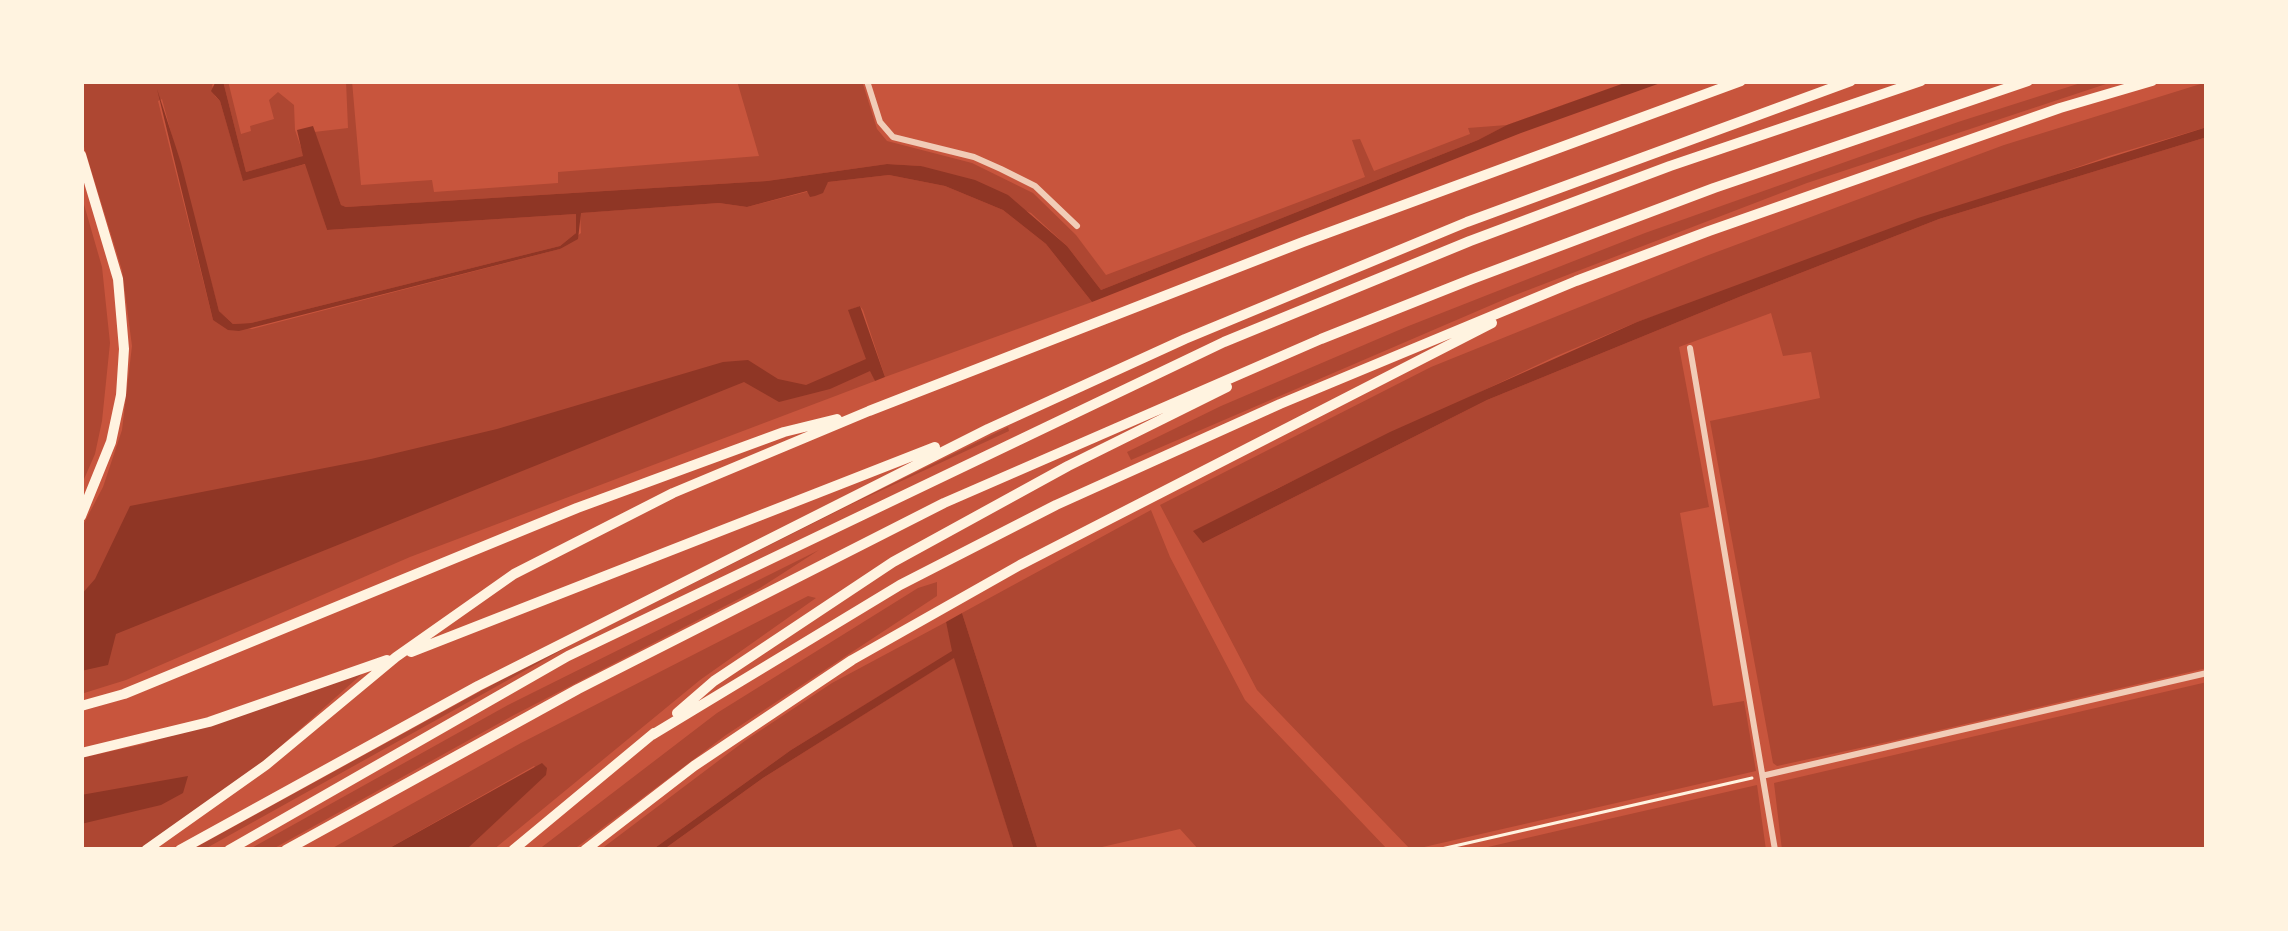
<!DOCTYPE html>
<style>
body{margin:0}
#map{position:relative;width:2288px;height:931px;overflow:hidden;background:#c8553d;font-family:Roboto,sans-serif}
canvas{display:block}
.frame{position:absolute;inset:0;border:84px solid #fff3e0;pointer-events:none}
</style>
<div id="map">
<canvas width="2288" height="931"></canvas>
<div class="frame"></div>
</div>
<script>
const context = document.querySelector('canvas').getContext('2d');
context.lineJoin = 'round';
function fill(path, color) {
  context.fillStyle = color;
  context.fill(path, 'evenodd');
}
function shape(rows) {
  const path = new Path2D();
  for (const r of rows) {
    path.moveTo(r[0], r[1]);
    for (let i = 2; i < r.length; i += 2) path.lineTo(r[i], r[i + 1]);
  }
  return path;
}
function stroke(path, color, width, dash) {
  context.strokeStyle = color;
  context.lineWidth = width;
  context.lineCap = dash ? 'butt' : 'round';
  context.setLineDash(dash || []);
  context.stroke(path);
}
const green = shape([
 [81,81,216,81,212,85,215,96,220,101,243,180,306,164,327,230,576,214,576,233,560,246,251,323,233,324,219,311,162,99,158,101,213,320,252,329,560,249,581,233,580,213,719,203,747,207,822,188,828,182,889,175,945,186,1003,210,1046,244,1092,302,885,377,863,310,860,306,849,310,875,381,410,557,126,680,81,694,81,529,103,487,122,430,132,346,122,270,81,137],
 [223,81,228,81,241,134,251,131,250,126,274,119,269,100,278,92,294,105,295,130,304,156,246,172],
 [346,81,352,81,361,185,432,180,434,192,558,183,558,172,759,156,737,81,862,81,877,129,887,141,972,163,1033,193,1076,235,1106,275,1365,177,1352,140,1360,139,1374,171,1470,134,1468,128,1507,125,1630,81,1508,125,1478,140,1101,290,1067,246,1031,213,921,166,887,164,767,181,346,207,341,205,314,132,348,128],
 [2087,81,2115,81,1807,183,1510,297,1131,460,1127,452,1221,406,1406,327,1645,233,1958,122],
 [2207,82,2207,127,2109,156,1637,322,1554,357,1276,489,1251,503,1203,543,1487,400,1744,295,1939,219,2207,137,2207,668,1901,739,1777,766,1773,763,1710,421,1820,398,1811,352,1783,356,1771,313,1679,347,1709,507,1680,513,1713,706,1744,701,1756,771,1411,850,1257,690,1160,505,1431,367,1706,256,2004,145],
 [81,194,102,267,110,343,102,421,95,454,81,486],
 [1008,427,1009,431,852,504,578,641,203,850,191,850,576,639],
 [1151,510,1170,557,1245,700,1388,850,1199,850,1180,829,1089,850,1038,850,962,613],
 [819,550,760,588,514,715,271,850,248,850,508,705],
 [937,582,937,596,726,735,573,850,538,850,717,713,918,588],
 [808,596,816,598,700,680,493,850,466,850,545,775,534,766,386,850,329,850,521,743],
 [946,622,953,651,791,750,652,850,600,850,746,740,832,683],
 [955,657,1014,850,663,850,763,778],
 [372,665,263,762,140,850,81,850,81,758,144,744],
 [2207,682,2207,850,1782,850,1774,783],
 [1757,785,1766,850,1475,850,1613,818]
]);
const water = shape([
 [216,81,223,81,246,172,303,156,297,130,313,126,341,205,346,207,767,181,887,164,921,166,975,180,1008,195,1067,246,1101,290,1478,140,1507,125,1630,81,1666,81,1521,133,1092,302,1046,244,1003,210,945,186,889,175,828,182,823,193,815,196,810,197,807,191,747,207,719,203,581,213,578,239,560,249,239,331,228,330,213,320,157,89,181,163,219,311,233,324,251,323,560,246,576,233,576,214,327,230,305,164,243,181,220,101,211,91],
 [2207,127,2207,137,1939,219,1744,295,1487,400,1203,543,1193,531,1390,432,1637,322,1918,218],
 [860,306,885,377,875,381,870,371,830,389,779,402,744,382,116,634,108,665,81,671,81,595,95,579,130,506,371,459,497,429,723,362,748,360,778,379,806,385,866,359,848,310],
 [962,613,1038,850,1014,850,954,658,763,778,663,850,652,850,791,750,952,651,946,622],
 [542,763,547,768,546,775,466,850,386,850],
 [188,776,183,793,161,805,81,824,81,795]
]);
const path = shape([
 [1437,850,1752,778]
]);
const minor = shape([
 [867,81,880,122,893,137,974,157,1001,169,1035,186,1077,226],
 [1690,348,1775,850],
 [1766,775,2207,673]
]);
const motorway = shape([
 [81,155,118,279,124,349,121,395,111,442,81,516],
 [411,652,935,447],
 [81,706,124,694,577,508,784,432,837,419],
 [677,713,714,681,893,562,1068,466,1227,387],
 [652,735,900,585,1056,505,1280,404,1576,281,1709,231,2060,108,2152,81],
 [81,753,209,722,387,660],
 [146,850,266,765,396,657,514,574,673,493,869,411,1303,242,1741,81],
 [180,850,478,686,988,429,1185,339,1467,222,1851,81],
 [229,850,568,656,1224,342,1470,241,1670,166,1921,81],
 [286,850,578,689,944,503,1321,339,1472,279,1714,188,2028,81],
 [513,850,654,733],
 [585,850,694,766,852,660,1020,565,1492,323]
]);
fill(green, '#ae4732');
fill(water, '#8f3625');
stroke(path, '#fff3e0', 3);
stroke(minor, '#f1ccb7', 6);
stroke(motorway, '#fff3e0', 10);
</script>
